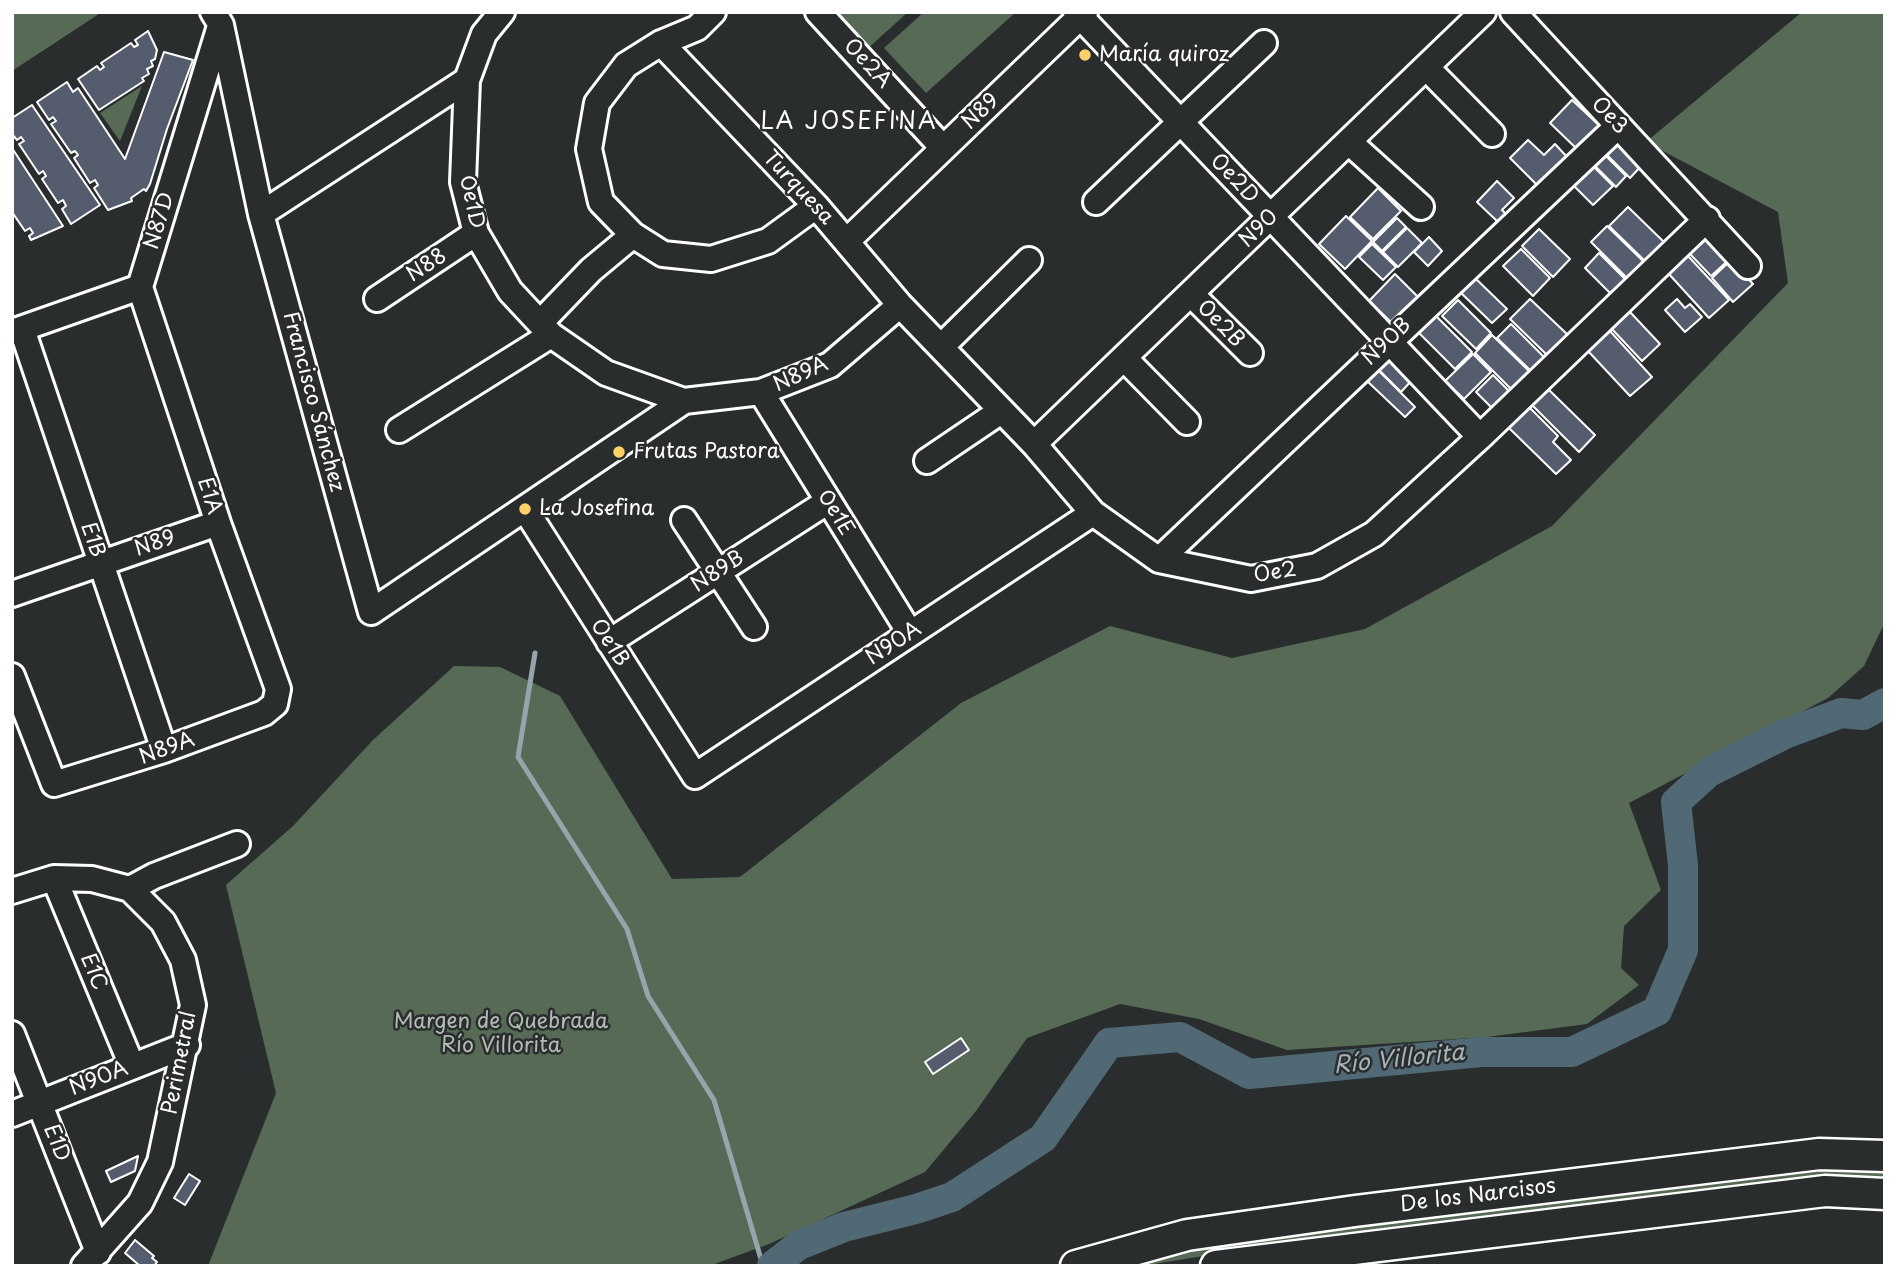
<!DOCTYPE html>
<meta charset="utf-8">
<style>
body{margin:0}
#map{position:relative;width:1897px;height:1278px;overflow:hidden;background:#2a2d2e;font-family:"Playpen Sans",sans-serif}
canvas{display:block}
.frame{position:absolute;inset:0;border:14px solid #fff;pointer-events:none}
</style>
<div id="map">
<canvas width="1897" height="1278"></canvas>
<div class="frame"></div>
</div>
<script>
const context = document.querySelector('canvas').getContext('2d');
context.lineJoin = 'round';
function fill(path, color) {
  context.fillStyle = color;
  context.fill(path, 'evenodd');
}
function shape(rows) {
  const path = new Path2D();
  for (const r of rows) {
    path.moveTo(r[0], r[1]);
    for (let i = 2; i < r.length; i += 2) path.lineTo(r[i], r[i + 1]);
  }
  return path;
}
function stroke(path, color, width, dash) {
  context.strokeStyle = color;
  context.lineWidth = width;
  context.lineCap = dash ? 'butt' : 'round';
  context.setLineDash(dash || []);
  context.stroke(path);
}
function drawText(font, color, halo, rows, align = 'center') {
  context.font = font + ' "Playpen Sans",sans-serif';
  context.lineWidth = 5;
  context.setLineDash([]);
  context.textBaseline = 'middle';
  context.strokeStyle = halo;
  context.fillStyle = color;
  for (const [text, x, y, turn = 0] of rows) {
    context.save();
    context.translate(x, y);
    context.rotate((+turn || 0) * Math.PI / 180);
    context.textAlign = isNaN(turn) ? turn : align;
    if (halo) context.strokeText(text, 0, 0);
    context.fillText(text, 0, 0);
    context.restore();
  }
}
const green = shape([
 [12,12,102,12,12,71],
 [830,12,908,12,866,50],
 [924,12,1016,12,926,93,884,48],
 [1802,12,1885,12,1885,622,1864,666,1828,698,1629,803,1661,890,1624,926,1621,968,1639,985,1587,1024,1487,1037,1287,1050,1199,1019,1120,1004,1027,1038,976,1111,925,1172,769,1244,709,1266,208,1266,276,1093,226,885,293,826,373,740,454,666,500,667,560,696,672,879,740,877,961,703,1110,626,1232,658,1365,629,1552,526,1788,283,1778,212,1646,142],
 [142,86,120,141,100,113],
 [1818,1166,1885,1166,1885,1180,1842,1178,1289,1242,1142,1266,1112,1266,1183,1247]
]);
const stream = shape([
 [535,653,518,757,627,929,648,996,714,1100,763,1266]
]);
const river = shape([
 [772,1266,799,1245,844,1227,916,1209,952,1197,1043,1138,1109,1043,1180,1037,1249,1074,1482,1052,1572,1052,1657,1011,1683,950,1683,865,1676,802,1709,772,1785,734,1841,713,1863,715,1885,703]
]);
const building = shape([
 [148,31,157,50,155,59,151,61,153,66,147,69,149,74,142,78,144,81,99,110,78,79,97,66,100,70,104,67,101,63,131,43,134,47,138,45,135,40,148,31],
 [164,52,193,60,167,129,150,184,146,191,144,189,131,198,132,201,108,210,94,188,98,185,95,180,90,183,74,158,78,155,75,151,71,153,51,124,56,121,53,117,49,120,37,102,67,82,73,92,78,88,125,159,164,52],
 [1572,100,1601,127,1578,150,1550,123,1572,100],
 [32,105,100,205,71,224,62,209,66,206,63,200,58,203,42,179,46,176,43,171,39,174,19,144,24,141,21,137,17,140,12,134,12,118,32,105],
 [1528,140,1544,155,1555,144,1568,158,1539,187,1510,158,1528,140],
 [1618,141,1642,165,1630,178,1604,152,1618,141],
 [12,148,63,226,31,240,29,236,33,233,30,228,25,231,12,212,12,148],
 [1603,153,1626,176,1616,187,1592,163,1603,153],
 [1592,165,1613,186,1593,205,1572,184,1592,165],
 [1497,181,1514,198,1502,210,1506,214,1498,222,1477,202,1497,181],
 [1378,188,1401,211,1373,239,1350,217,1378,188],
 [1628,207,1665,243,1646,262,1609,226,1628,207],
 [1346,216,1372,241,1345,269,1319,244,1346,216],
 [1397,218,1406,227,1382,251,1373,242,1397,218],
 [1607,226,1644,262,1628,279,1591,242,1607,226],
 [1407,228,1422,243,1398,267,1383,252,1407,228],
 [1539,229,1570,259,1553,277,1522,246,1539,229],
 [1711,235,1732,257,1711,276,1690,254,1711,235],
 [1429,237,1442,251,1428,266,1414,252,1429,237],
 [1372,244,1396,267,1383,280,1359,257,1372,244],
 [1521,249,1550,278,1533,296,1503,266,1521,249],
 [1599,253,1628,282,1613,296,1585,268,1599,253],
 [1688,256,1729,300,1709,318,1668,273,1688,256],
 [1731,260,1753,284,1733,302,1712,278,1731,260],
 [1395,274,1419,298,1393,324,1369,301,1395,274],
 [1473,276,1507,309,1492,323,1459,291,1473,276],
 [1530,299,1568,335,1547,355,1510,319,1530,299],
 [1677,299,1685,308,1690,304,1702,317,1685,332,1665,310,1677,299],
 [1458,300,1491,333,1476,349,1442,316,1458,300],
 [1630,312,1660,344,1642,361,1611,328,1630,312],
 [1434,314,1472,352,1455,369,1417,331,1434,314],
 [1511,324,1546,359,1532,372,1497,338,1511,324],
 [1610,331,1652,377,1630,396,1588,351,1610,331],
 [1492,335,1529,371,1511,389,1475,353,1492,335],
 [1473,354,1491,372,1464,399,1445,381,1473,354],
 [1390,357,1413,379,1401,392,1378,369,1390,357],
 [1377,369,1415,407,1405,417,1366,380,1377,369],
 [1493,375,1509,391,1492,408,1476,392,1493,375],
 [1547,388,1595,435,1579,452,1531,404,1547,388],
 [1529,407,1558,436,1553,442,1571,460,1556,474,1508,427,1529,407],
 [961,1038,969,1050,933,1074,925,1062,961,1038],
 [138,1156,135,1171,111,1182,106,1171,138,1156],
 [189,1174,200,1181,185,1205,174,1198,189,1174],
 [135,1240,154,1256,152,1258,157,1262,154,1266,140,1266,125,1253,135,1240]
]);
const minor = shape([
 [213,12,221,25,261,214,371,612,684,401],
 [502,12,484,34,467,80,463,182,476,233,510,291,551,335,606,373,684,401,761,392,830,365,900,305],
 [713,12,697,28,661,43,626,65,597,103,589,149,601,202,633,235,663,254,711,259,768,241,816,206],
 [818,12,943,148],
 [1076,12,1480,437],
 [1513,12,1748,266],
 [661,43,816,206,900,305,1034,444,1093,513,1159,560,1251,579,1317,566,1374,534,1480,437,1707,219],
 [1426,67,1492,134],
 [1349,142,1421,207],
 [1096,202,1264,43],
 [261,214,467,80],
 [847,241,1085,12],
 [140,287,220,26],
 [1191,294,1250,353],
 [377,299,476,233],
 [540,323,591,270,633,235],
 [22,329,164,750],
 [12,332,140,287],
 [941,347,1029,260],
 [1124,358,1187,422],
 [761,392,910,633],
 [399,430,551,335],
 [1034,444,1483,12],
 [927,461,1001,411],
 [525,509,695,776,1093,513],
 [684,520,754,627],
 [1159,560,1618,126],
 [12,594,218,523],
 [609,642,827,502],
 [12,676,54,784,164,750,264,713,275,704,278,689,218,523,140,287],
 [54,878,132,1066],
 [130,889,154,876,237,844],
 [12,891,54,878,92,879,130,889,163,922,183,960,193,1005,160,1162,140,1203,84,1266],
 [12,1034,98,1252],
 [12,1114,187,1045]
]);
const major = shape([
 [1076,1266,1187,1235,1355,1211,1819,1154,1885,1156],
 [1216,1266,1825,1191,1885,1194]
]);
const markers = [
 [1085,55,7,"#ffd166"],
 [619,452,7,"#ffd166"],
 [525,509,7,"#ffd166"]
];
const poiNames = [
 ["María quiroz",1099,55],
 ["Frutas Pastora",633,452],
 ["La Josefina",539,509]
];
const streetNames = [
 ["Oe2A",867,64,47],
 ["N89",981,112,-44],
 ["Oe3",1609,116,47],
 ["Oe2D",1234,179,46],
 ["Turquesa",798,188,47],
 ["Oe1D",471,202,78],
 ["N87D",160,221,-73],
 ["N90",1259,229,-44],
 ["N88",427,266,-33],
 ["Oe2B",1220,324,45],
 ["N90B",1387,342,-43],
 ["N89A",801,375,-24],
 ["Francisco Sánchez",313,402,75],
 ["E1A",209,496,72],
 ["Oe1E",835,513,58],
 ["E1B",92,540,72],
 ["N89",155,544,-19],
 ["N89B",718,572,-33],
 ["Oe2",1275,573,-9],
 ["Oe1B",609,643,57],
 ["N90A",894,644,-33],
 ["N89A",167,749,-20],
 ["E1C",93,972,68],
 ["Perimetral",180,1063,-79],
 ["N90A",99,1079,-21],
 ["E1D",56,1143,69],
 ["De los Narcisos",1478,1196,-7]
];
const parkNames = [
 ["Margen de Quebrada",501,1022],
 ["Río Villorita",501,1046]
];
const neighbourhoodNames = [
 ["LA JOSEFINA",849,123]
];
const waterNames = [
 ["Río Villorita",1399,1060,-6]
];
fill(green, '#566a56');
stroke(stream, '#96a5ac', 5);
stroke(river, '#506975', 30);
fill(building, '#555c6d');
stroke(building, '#fff', 2);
stroke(minor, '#fff', 30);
stroke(major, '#fff', 35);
stroke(minor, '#2a2d2e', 24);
stroke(major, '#2a2d2e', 30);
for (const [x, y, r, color] of markers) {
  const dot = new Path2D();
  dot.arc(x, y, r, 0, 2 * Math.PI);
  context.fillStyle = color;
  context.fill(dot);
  stroke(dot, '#2a2d2e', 2.5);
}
drawText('21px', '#fff', '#2a2d2e', poiNames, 'left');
drawText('21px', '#fff', '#2a2d2e', streetNames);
drawText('21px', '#b3bcb3', '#2a2d2e', parkNames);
context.letterSpacing = '2px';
drawText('23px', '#fff', '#2a2d2e', neighbourhoodNames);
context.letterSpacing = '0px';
drawText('italic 23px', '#a8b4ba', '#2a2d2e', waterNames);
</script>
